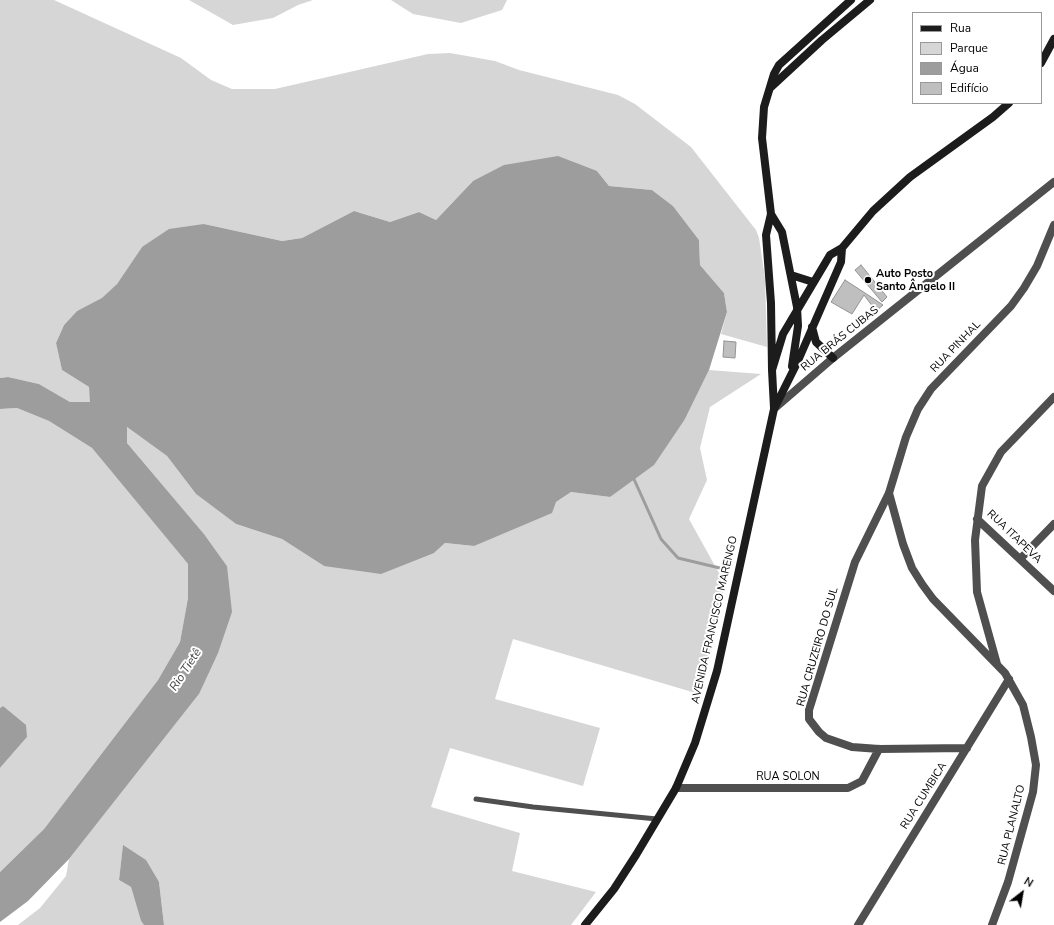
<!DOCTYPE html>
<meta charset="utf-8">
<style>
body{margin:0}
#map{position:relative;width:1054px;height:925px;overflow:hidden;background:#fff;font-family:"Nunito Sans",sans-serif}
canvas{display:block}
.legend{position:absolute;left:912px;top:12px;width:130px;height:92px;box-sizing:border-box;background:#fff;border:1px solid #999;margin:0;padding:5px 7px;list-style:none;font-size:12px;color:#000}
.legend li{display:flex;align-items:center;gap:8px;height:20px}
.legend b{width:20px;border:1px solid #999}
.north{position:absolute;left:1002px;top:873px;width:40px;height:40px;-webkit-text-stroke:3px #fff;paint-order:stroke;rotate:31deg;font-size:11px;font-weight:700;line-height:16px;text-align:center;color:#000}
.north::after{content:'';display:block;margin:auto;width:14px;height:18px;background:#000;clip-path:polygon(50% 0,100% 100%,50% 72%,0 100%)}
</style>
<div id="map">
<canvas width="1054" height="925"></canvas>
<ul class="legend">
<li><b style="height:5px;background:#1c1c1c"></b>Rua</li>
<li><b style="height:11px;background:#d6d6d6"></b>Parque</li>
<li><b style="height:11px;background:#9d9d9d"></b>Água</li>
<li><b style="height:11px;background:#bfbfbf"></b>Edifício</li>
</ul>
<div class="north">N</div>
</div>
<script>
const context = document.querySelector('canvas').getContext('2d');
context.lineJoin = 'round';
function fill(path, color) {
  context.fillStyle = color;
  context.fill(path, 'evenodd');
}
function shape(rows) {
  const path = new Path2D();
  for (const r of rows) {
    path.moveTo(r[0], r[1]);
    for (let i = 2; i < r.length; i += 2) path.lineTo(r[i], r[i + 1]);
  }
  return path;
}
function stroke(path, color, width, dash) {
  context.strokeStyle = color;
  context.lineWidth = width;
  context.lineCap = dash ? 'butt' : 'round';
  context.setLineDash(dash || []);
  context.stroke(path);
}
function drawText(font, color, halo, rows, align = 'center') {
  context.font = font + ' "Nunito Sans",sans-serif';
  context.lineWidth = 4;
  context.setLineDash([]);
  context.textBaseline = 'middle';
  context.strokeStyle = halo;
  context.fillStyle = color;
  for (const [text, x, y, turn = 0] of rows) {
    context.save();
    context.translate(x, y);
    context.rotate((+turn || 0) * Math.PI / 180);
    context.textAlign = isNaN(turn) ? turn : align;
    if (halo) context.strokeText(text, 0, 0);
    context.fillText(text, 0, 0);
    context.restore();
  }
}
const green = shape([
 [0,0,54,0,181,58,211,80,232,89,275,89,428,54,450,53,495,61,519,70,618,95,635,104,691,147,756,230,759,238,765,278,767,347,721,334,727,312,724,293,700,265,699,240,673,206,652,190,609,186,597,171,473,181,436,220,419,212,390,222,354,211,302,238,282,241,204,224,142,247,117,284,102,299,77,311,64,325,56,343,62,370,89,387,91,402,70,402,39,384,8,377,0,378],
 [189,0,313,0,298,5,273,18,233,25],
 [391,0,507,0,502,10,461,23,413,14],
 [709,370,761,374,710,407,700,448,707,480,689,519,725,584,699,694,513,639,495,699,600,728,583,786,450,748,431,807,520,833,512,871,596,892,571,925,164,925,159,882,123,846,119,880,131,887,141,921,144,925,18,925,40,908,66,876,69,859,199,694,227,566,204,534,127,443,127,427,167,456,196,494,236,524,282,539,324,566,434,553,445,543,474,546,556,502,571,492,610,497,685,419],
 [17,408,49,421,92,448,188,564,188,598,180,642,158,680,44,829,0,872,0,768,27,737,3,706,0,708,0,409]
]);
const water = shape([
 [558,156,597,171,609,186,652,190,673,206,699,240,700,265,724,293,727,312,709,370,685,419,654,465,610,497,571,492,556,502,552,513,474,546,445,543,434,553,381,574,324,566,282,539,236,524,196,494,167,456,127,427,127,443,204,534,227,566,232,612,218,653,199,694,69,859,28,901,0,922,0,872,44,829,158,680,180,642,188,598,188,564,92,448,49,421,17,408,0,409,0,378,8,377,39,384,70,402,90,402,89,387,62,370,56,343,64,325,77,311,102,298,117,284,142,247,169,229,204,224,282,241,302,238,354,211,390,222,419,212,436,220,473,181,504,165],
 [3,706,26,725,27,737,0,768,0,708],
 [123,845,146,860,159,882,164,925,144,925,141,921,131,887,119,880]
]);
const stream = shape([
 [633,477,661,539,678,558,724,569]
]);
const building = shape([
 [861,265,887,297,882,302,855,270,861,265],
 [845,280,865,293,883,305,876,311,864,295,852,314,831,302,845,280],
 [724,341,736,342,735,358,723,357,724,341]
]);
const service = shape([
 [476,799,533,807,657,819]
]);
const minor = shape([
 [775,408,833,358,1054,182],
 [889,493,903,544,912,568,922,584,933,599,1005,673,1023,705,1031,737,1036,765,1033,792,1008,882,992,925],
 [977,519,1054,591],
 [1021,558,1054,524],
 [997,664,977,592,975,540,982,486,1001,452,1054,397],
 [967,748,879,749,852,747,826,738,819,732,809,719,809,710,855,562,889,493,906,437,918,409,931,389,1011,306,1024,288,1037,266,1054,225],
 [676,788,848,788,862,781,879,749],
 [858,925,1009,679]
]);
const secondary = shape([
 [1041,63,1054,39],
 [770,88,822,40,870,0],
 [771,214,782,232,797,307,798,326,792,366],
 [791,275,813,282],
 [812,327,816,342,833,358],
 [772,370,771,303,766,235,771,214,762,138,764,107,774,74,779,65,851,0],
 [774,408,772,370,783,334,830,255,842,248,873,211,910,177,993,117,1009,103],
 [585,925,614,889,636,855,676,788,695,743,717,671,774,409,797,363,841,262,842,248]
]);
const markers = [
 [868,280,4,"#000"]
];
const poiNames = [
 ["Auto Posto",876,274],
 ["Santo Ângelo II",876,287]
];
const streetNames = [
 ["RUA BRÁS CUBAS",840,339,-39],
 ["RUA PINHAL",956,347,-46],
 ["RUA ITAPEVA",1014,537,44],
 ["AVENIDA FRANCISCO MARENGO",715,620,-77],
 ["RUA CRUZEIRO DO SUL",818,647,-74],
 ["RUA SOLON",788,777],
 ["RUA CUMBICA",924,796,-58],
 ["RUA PLANALTO",1012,825,-76]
];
const waterNames = [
 ["Rio Tietê",186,670,-57]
];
fill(green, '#d6d6d6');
fill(water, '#9d9d9d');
stroke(stream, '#9d9d9d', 3);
fill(building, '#bfbfbf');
stroke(building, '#939393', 1);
stroke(service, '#4f4f4f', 5);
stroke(minor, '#4f4f4f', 8);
stroke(secondary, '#1c1c1c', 8);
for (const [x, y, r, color] of markers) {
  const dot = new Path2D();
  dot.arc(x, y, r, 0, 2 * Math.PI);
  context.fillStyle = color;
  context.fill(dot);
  stroke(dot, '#fff', 1.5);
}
drawText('bold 11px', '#000', '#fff', poiNames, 'left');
drawText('11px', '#000', '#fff', streetNames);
drawText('italic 12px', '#3e3e3e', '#fff', waterNames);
</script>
